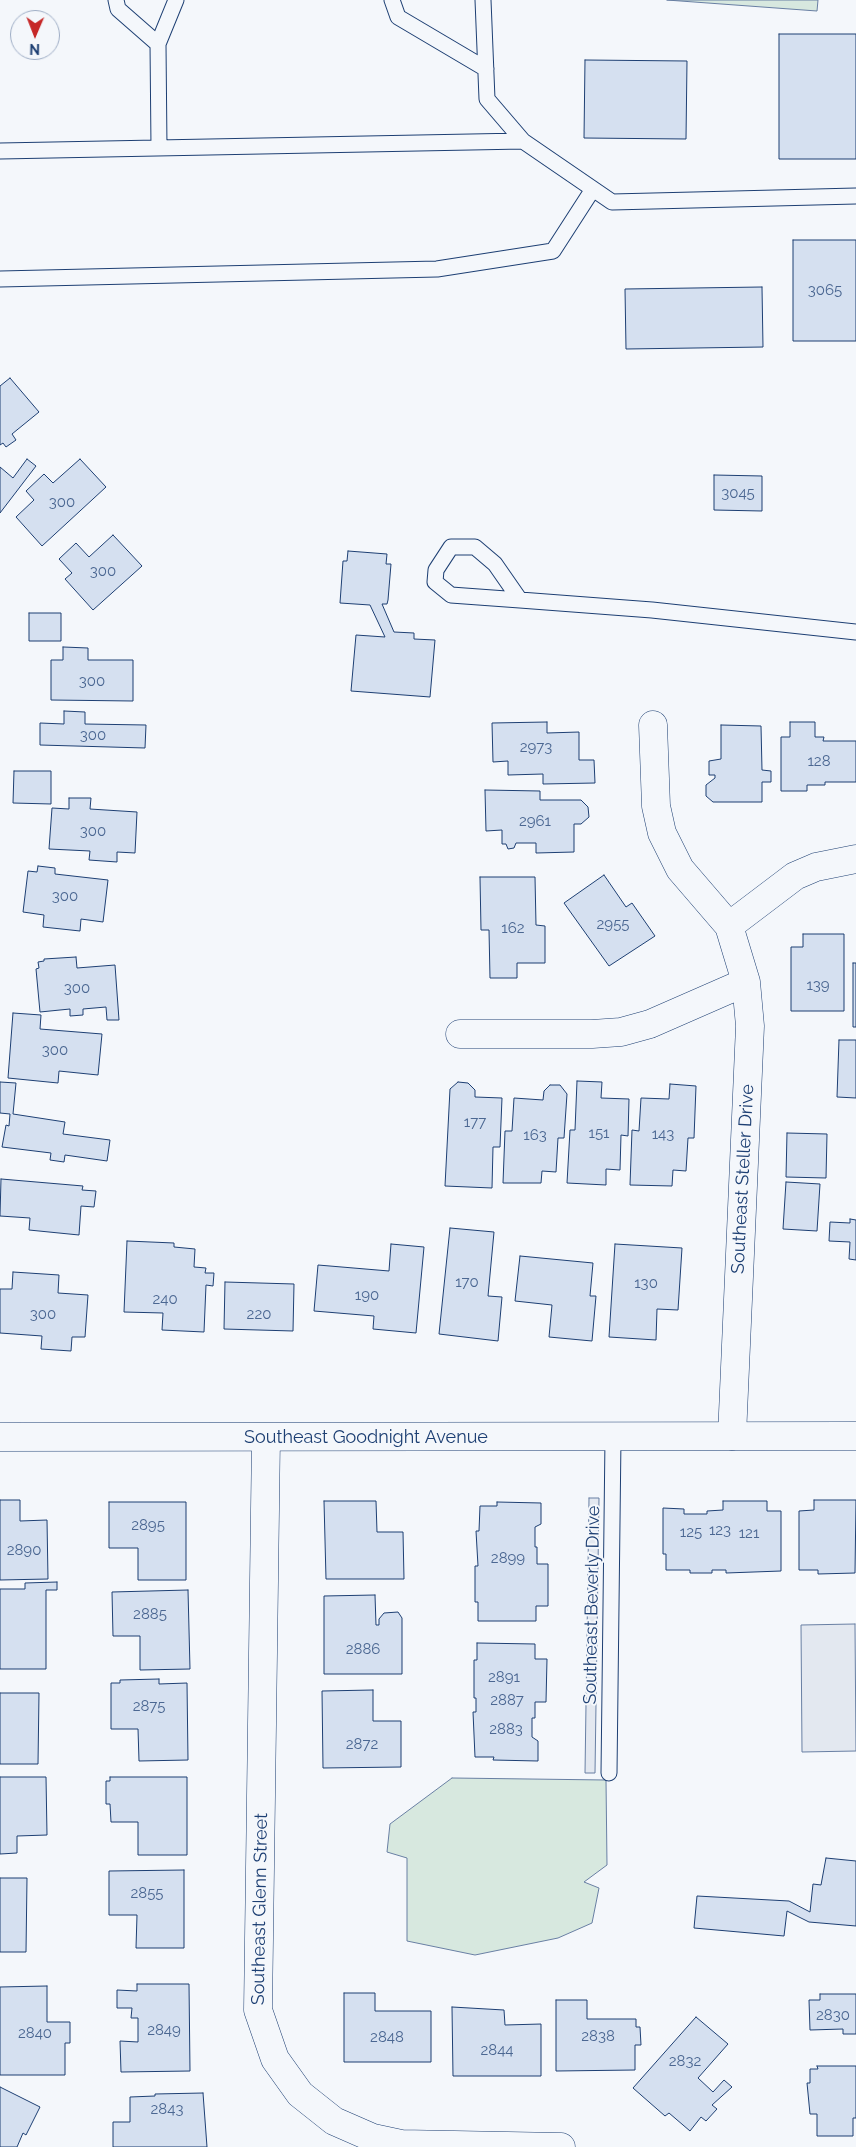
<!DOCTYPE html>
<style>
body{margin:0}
#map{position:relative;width:856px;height:2147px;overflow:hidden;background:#f4f7fb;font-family:Raleway,sans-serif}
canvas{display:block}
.north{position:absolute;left:10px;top:10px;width:50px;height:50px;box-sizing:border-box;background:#f4f7fb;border:1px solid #9eadc5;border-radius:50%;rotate:181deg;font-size:14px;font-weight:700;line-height:20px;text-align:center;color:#1d3f73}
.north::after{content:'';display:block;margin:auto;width:18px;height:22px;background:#c62828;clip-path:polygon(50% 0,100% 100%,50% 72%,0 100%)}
</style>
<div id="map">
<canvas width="856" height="2147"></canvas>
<div class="north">N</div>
</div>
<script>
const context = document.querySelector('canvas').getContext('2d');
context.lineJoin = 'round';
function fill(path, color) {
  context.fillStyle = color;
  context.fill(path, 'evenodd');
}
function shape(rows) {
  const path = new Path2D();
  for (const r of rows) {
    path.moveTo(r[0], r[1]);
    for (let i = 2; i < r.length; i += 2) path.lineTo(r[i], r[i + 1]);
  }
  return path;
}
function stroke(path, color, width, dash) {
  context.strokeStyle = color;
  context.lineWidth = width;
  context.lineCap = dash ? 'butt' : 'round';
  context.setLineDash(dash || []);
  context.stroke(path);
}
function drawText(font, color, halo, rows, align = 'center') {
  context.font = font + ' Raleway,sans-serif';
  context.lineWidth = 4;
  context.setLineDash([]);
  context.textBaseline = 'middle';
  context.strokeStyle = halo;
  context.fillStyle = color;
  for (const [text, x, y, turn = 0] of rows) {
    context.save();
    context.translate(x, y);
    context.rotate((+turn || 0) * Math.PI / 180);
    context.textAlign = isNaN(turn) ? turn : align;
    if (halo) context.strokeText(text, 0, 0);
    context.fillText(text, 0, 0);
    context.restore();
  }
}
const green = shape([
 [667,0,818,0,817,11,667,0],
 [452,1778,606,1780,607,1865,584,1882,599,1888,592,1923,558,1938,475,1955,407,1941,407,1858,387,1852,390,1824,452,1778]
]);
const parking = shape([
 [589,1498,599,1498,595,1773,585,1773,589,1498],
 [855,1624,856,1751,802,1752,801,1625,855,1624]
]);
const building = shape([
 [779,34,856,34,856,159,779,159,779,34],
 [585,60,687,61,686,139,584,138,585,60],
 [793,240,856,240,856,341,793,341,793,240],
 [762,287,763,347,626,349,625,289,762,287],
 [10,378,39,412,12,434,16,440,6,447,3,443,0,445,0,386,10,378],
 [27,459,36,466,0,513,0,467,13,478,27,459],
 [80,459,106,487,42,546,16,517,34,500,26,491,44,474,53,483,80,459],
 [714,475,762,476,762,511,714,510,714,475],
 [113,535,142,566,93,610,65,579,72,573,59,559,76,543,89,557,113,535],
 [348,551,387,554,386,564,391,564,388,600,387,604,382,604,394,632,414,633,414,639,435,640,430,697,351,691,356,635,385,637,370,605,340,603,343,561,347,561,348,551],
 [29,613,61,613,61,641,29,641,29,613],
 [63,647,88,648,88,660,133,660,133,701,51,700,51,660,63,660,63,647],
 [64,711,85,712,85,724,146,725,145,748,40,745,40,723,64,724,64,711],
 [547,722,547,733,579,732,579,760,594,760,595,783,543,784,543,774,508,775,508,761,493,762,492,723,547,722],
 [790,722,815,722,815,737,824,737,823,741,856,741,856,782,825,782,825,785,807,785,807,791,781,791,781,737,790,737,790,722],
 [721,725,761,726,762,770,771,771,771,782,762,782,762,802,713,802,706,796,706,785,715,778,715,775,709,775,709,761,721,759,721,725],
 [14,771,51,771,51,804,13,803,14,771],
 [485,790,540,791,540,800,581,800,588,807,589,817,581,824,574,824,574,852,536,853,536,843,516,843,514,848,508,849,506,844,502,844,502,830,486,831,485,790],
 [69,798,91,798,90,809,137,812,135,853,117,852,117,862,89,860,90,851,49,849,52,808,69,809,69,798],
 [38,866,55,868,55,874,108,880,103,922,81,919,80,931,43,927,44,915,23,912,28,871,37,872,38,866],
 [604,875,626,907,632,903,655,936,609,966,564,903,604,875],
 [480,877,535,877,536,925,545,926,545,963,517,963,517,978,490,978,489,930,481,930,480,877],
 [803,934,844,934,844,1011,791,1011,791,947,803,947,803,934],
 [76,957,77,968,115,965,119,1020,107,1020,106,1007,83,1009,83,1015,70,1016,70,1009,40,1012,36,969,39,968,38,962,44,961,44,959,76,957],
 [853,963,856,963,856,1027,853,1027,853,963],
 [13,1013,41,1015,40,1029,102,1034,98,1075,59,1071,58,1083,8,1078,13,1013],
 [839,1040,856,1040,856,1098,837,1097,839,1040],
 [577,1081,602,1082,601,1098,629,1099,628,1136,621,1135,620,1170,606,1169,606,1185,567,1183,570,1130,575,1130,577,1081],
 [0,1082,16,1083,13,1114,65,1122,63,1134,110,1140,107,1161,65,1155,64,1162,50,1160,51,1153,2,1147,6,1125,9,1126,10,1114,0,1113,0,1082],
 [458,1082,468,1083,475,1090,475,1097,502,1098,500,1147,493,1147,492,1188,445,1186,450,1089,458,1082],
 [670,1084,696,1086,694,1138,688,1138,686,1171,673,1170,672,1186,630,1185,632,1130,639,1131,641,1098,669,1099,670,1084],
 [550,1085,560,1085,567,1094,564,1138,558,1138,556,1172,542,1171,541,1183,503,1183,505,1131,512,1131,514,1098,543,1100,544,1091,550,1085],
 [787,1133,827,1134,826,1178,786,1177,787,1133],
 [1,1179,83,1186,82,1190,96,1191,94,1207,81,1206,79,1235,29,1230,30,1218,0,1216,1,1179],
 [786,1182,820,1184,817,1231,783,1229,786,1182],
 [850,1219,856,1220,856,1260,849,1259,850,1242,829,1241,830,1222,850,1223,850,1219],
 [450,1228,494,1232,488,1296,502,1297,498,1341,439,1334,450,1228],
 [127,1241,174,1243,174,1247,195,1249,194,1267,206,1268,205,1273,214,1273,213,1286,206,1285,204,1332,162,1330,163,1313,124,1312,127,1241],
 [391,1244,424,1247,416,1333,373,1329,374,1316,314,1311,318,1265,389,1271,391,1244],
 [615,1244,682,1248,678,1310,657,1309,656,1340,609,1337,615,1244],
 [520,1256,593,1263,590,1296,596,1296,592,1341,549,1337,552,1305,515,1301,520,1256],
 [13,1272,59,1275,58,1293,88,1295,85,1337,72,1337,71,1351,41,1349,42,1336,0,1333,0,1289,12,1289,13,1272],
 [225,1282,294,1284,293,1331,224,1329,225,1282],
 [0,1500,20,1500,20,1521,47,1520,48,1579,0,1580,0,1500],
 [814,1500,856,1500,855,1573,818,1574,818,1570,799,1570,799,1511,814,1510,814,1500],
 [324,1501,376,1501,377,1532,403,1532,404,1579,326,1579,324,1501],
 [723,1501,767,1501,767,1511,781,1511,781,1571,726,1573,726,1570,712,1570,712,1573,690,1573,690,1570,666,1570,666,1554,663,1554,663,1508,684,1509,684,1514,707,1514,707,1511,723,1510,723,1501],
 [109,1502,186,1502,186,1580,138,1580,138,1548,109,1548,109,1502],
 [497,1502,541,1503,541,1524,535,1527,535,1547,537,1547,537,1564,548,1564,548,1606,536,1606,536,1621,478,1621,478,1602,475,1602,475,1566,478,1566,476,1531,479,1531,480,1506,497,1506,497,1502],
 [57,1582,57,1590,46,1590,46,1669,0,1669,0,1589,25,1589,25,1583,57,1582],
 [188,1590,190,1669,140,1670,140,1636,113,1636,112,1592,188,1590],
 [375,1595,376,1625,379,1625,379,1619,384,1613,398,1612,402,1618,402,1674,324,1674,324,1596,375,1595],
 [477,1643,535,1644,535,1659,547,1659,546,1702,535,1702,535,1718,532,1718,532,1737,538,1741,538,1761,493,1760,494,1757,475,1757,473,1712,476,1712,476,1698,474,1698,474,1660,477,1660,477,1643],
 [159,1679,159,1684,187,1683,188,1760,139,1761,138,1729,111,1729,111,1683,120,1683,120,1680,159,1679],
 [373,1690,373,1721,401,1721,401,1767,323,1768,322,1691,373,1690],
 [0,1693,39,1693,38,1764,0,1764,0,1693],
 [0,1777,46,1777,47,1835,17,1836,17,1853,0,1854,0,1777],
 [110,1777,187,1777,187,1855,138,1855,138,1822,111,1822,110,1804,106,1804,106,1781,110,1781,110,1777],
 [826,1858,856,1861,856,1926,809,1922,787,1911,784,1936,694,1928,697,1896,789,1901,810,1912,813,1884,821,1885,826,1858],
 [184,1870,184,1948,136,1948,137,1915,109,1915,109,1871,184,1870],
 [0,1878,27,1878,26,1952,0,1952,0,1878],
 [137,1984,189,1984,190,2071,121,2072,120,2041,138,2042,138,2018,131,2018,132,2008,117,2008,117,1990,137,1991,137,1984],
 [47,1986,47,2022,70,2022,70,2043,65,2043,65,2075,0,2075,0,1987,47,1986],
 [344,1993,375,1993,375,2011,431,2011,431,2062,344,2062,344,1993],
 [820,1994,856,1994,856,2034,843,2034,843,2029,810,2030,809,2000,820,2000,820,1994],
 [556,2000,587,2000,587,2019,636,2019,636,2027,640,2027,641,2045,635,2045,635,2070,556,2071,556,2000],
 [452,2007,504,2010,505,2025,541,2024,541,2076,453,2076,452,2007],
 [696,2017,728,2044,698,2078,713,2092,724,2080,732,2087,712,2105,717,2109,706,2121,701,2117,690,2131,669,2113,665,2116,633,2088,696,2017],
 [817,2066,856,2066,856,2118,853,2118,853,2136,817,2136,817,2114,810,2114,807,2083,810,2083,810,2069,818,2069,817,2066],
 [0,2087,40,2107,26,2135,23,2133,17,2147,0,2147,0,2087],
 [203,2093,207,2147,113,2147,113,2122,130,2122,130,2097,155,2096,155,2094,203,2093]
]);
const lane = shape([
 [116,0,118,9,158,44],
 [392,0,398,17,486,69],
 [483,0,487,99,523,141,612,202,856,196],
 [159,148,158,44,176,0],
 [0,151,523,141],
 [0,279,437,269,553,251,593,189],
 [520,600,495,564,475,547,451,547,436,570,435,582,451,595,520,600,652,610,856,632],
 [609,1773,613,1438]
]);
const street = shape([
 [653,725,656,806,662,833,680,869,729,926,746,982,750,1026,732,1436],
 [729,926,795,876,816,867,856,859],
 [460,1034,592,1034,621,1032,650,1024,746,982],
 [266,1438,258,2010,275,2059,300,2094,334,2121,373,2138,401,2144,561,2147]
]);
const secondary = shape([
 [0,1437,856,1436]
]);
const numberNames = [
 ["3065",825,290],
 ["3045",738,493],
 ["300",62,502],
 ["300",103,571],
 ["300",92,681],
 ["300",93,735],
 ["2973",536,747],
 ["128",819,761],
 ["2961",535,821],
 ["300",93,831],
 ["300",65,896],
 ["2955",613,924],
 ["162",513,928],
 ["139",818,985],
 ["300",77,988],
 ["300",55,1050],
 ["177",475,1122],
 ["151",599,1133],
 ["143",663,1134],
 ["163",535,1135],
 ["170",467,1282],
 ["130",646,1283],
 ["190",367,1295],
 ["240",165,1299],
 ["300",43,1314],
 ["220",259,1314],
 ["2895",148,1525],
 ["123",720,1530],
 ["125",691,1532],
 ["121",749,1533],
 ["2890",24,1550],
 ["2899",508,1558],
 ["2885",150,1614],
 ["2886",363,1649],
 ["2891",504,1677],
 ["2887",507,1700],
 ["2875",149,1706],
 ["2883",506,1729],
 ["2872",362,1744],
 ["2855",147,1893],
 ["2830",833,2015],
 ["2849",164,2030],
 ["2840",35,2033],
 ["2838",598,2036],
 ["2848",387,2037],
 ["2844",497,2050],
 ["2832",685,2061],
 ["2843",167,2109]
];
const streetNames = [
 ["Southeast Steller Drive",743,1179,-87],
 ["Southeast Goodnight Avenue",366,1438],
 ["Southeast Beverly Drive",592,1605,-89],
 ["Southeast Glenn Street",260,1909,-89]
];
fill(green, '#d7e8df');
stroke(green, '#687fa3', 1);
fill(parking, '#e3e8f0');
stroke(parking, '#687fa3', 1);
fill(building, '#d5e0f0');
stroke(building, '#1d3f73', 1);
stroke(lane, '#1d3f73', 17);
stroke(street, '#1d3f73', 29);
stroke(secondary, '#1d3f73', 29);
stroke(lane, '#f4f7fb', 15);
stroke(street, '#f4f7fb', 28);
stroke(secondary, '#f4f7fb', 28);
drawText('15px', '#4b6792', null, numberNames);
drawText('18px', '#1d3f73', '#f4f7fb', streetNames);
</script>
